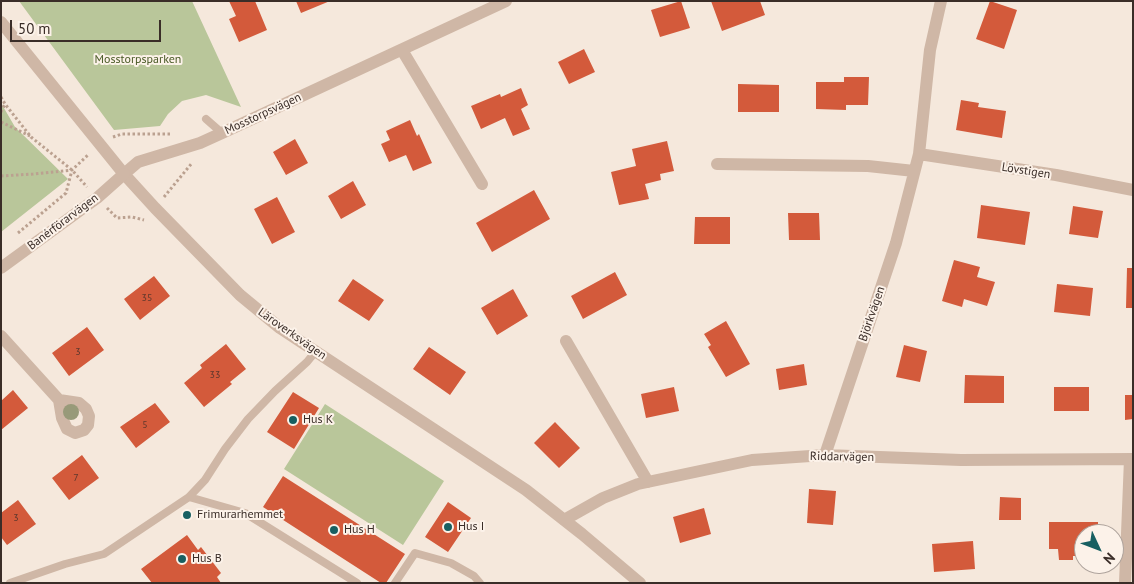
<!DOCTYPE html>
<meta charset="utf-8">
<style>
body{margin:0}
#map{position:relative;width:1134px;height:584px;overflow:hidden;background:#f5e8dc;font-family:"PT Sans",sans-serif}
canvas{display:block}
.frame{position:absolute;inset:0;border:2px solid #3a2d28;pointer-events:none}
.north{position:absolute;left:1074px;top:524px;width:50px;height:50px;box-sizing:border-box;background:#fcf2e9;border:1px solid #aea39c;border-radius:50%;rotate:133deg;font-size:14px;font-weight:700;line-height:20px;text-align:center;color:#3a2d28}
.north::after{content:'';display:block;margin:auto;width:18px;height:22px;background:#185f61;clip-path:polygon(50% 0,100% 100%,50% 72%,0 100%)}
.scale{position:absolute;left:10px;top:20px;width:151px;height:22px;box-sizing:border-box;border:2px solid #3a2d28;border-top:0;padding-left:6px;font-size:15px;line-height:18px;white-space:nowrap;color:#3a2d28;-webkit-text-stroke:4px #fcf2e9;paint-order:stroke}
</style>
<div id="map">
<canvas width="1134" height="584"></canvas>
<div class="frame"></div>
<div class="north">N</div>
<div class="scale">50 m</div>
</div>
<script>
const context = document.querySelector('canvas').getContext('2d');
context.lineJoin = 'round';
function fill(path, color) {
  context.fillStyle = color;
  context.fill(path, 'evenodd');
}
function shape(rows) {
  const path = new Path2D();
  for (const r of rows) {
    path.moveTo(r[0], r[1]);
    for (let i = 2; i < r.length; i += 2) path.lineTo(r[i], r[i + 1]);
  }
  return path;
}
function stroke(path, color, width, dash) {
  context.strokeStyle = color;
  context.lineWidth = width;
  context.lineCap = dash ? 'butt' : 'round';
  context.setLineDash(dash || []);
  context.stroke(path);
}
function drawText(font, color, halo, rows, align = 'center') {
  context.font = font + ' "PT Sans",sans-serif';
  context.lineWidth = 4;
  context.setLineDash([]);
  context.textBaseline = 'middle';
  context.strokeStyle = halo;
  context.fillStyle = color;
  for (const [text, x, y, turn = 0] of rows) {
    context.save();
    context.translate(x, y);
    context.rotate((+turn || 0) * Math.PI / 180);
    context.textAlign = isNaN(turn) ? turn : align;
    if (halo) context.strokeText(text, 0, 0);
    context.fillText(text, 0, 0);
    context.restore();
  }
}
const green = shape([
 [19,1,192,1,241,107,206,95,182,101,168,114,160,126,114,130],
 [1,103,15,127,68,179,1,232],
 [325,404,444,481,403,545,284,469]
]);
const building = shape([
 [229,1,255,1,267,30,239,42,229,19,236,16],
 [296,1,330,1,301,13],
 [681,1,690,28,660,37,651,10],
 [711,1,760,1,765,15,722,31],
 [990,1,1017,10,1004,49,976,39],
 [584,49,595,72,569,84,558,62],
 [844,77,869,77,868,105,846,105,846,110,816,109,816,82,844,82],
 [738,84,779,85,779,112,738,112],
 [521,88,528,105,521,109,530,129,513,136,505,118,481,129,471,106,500,94,501,97],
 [961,100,979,103,978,107,1006,111,1002,138,956,130],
 [410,120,417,136,419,134,432,163,413,171,406,155,389,162,381,144,390,140,386,131],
 [295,139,308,163,286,175,273,152],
 [667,141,674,171,660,174,661,180,645,184,649,199,619,205,611,172,636,166,632,149],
 [353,181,366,205,341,219,328,196],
 [534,190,550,219,492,252,476,223],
 [277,197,295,232,272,244,254,209],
 [981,205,1030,212,1025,245,977,238],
 [1073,206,1103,211,1098,238,1069,234],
 [788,213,819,213,820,240,789,240],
 [695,217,730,217,730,244,694,244],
 [954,260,980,267,977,277,995,282,987,306,964,299,962,307,942,301],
 [1127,268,1133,268,1133,308,1126,308],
 [615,272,627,295,583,319,571,296],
 [154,276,170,296,140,320,124,299],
 [353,279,384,300,369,321,338,301],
 [1057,284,1093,288,1090,316,1054,312],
 [513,289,528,316,497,335,481,308],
 [726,321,750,364,726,377,708,347,711,345,704,334],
 [87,327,104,350,69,376,52,353],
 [226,344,246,369,230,382,232,384,204,407,184,383,202,368,200,365],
 [904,345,927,351,920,382,896,377],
 [429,347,466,372,450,395,413,369],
 [804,364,807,385,779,390,776,369],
 [965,375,1004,376,1004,403,964,403],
 [674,387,679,411,646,418,641,394],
 [1054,387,1089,387,1089,411,1054,411],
 [13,390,28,408,1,430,1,401],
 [293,392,319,408,294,449,267,432],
 [1125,395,1133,395,1133,419,1125,420],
 [155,403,170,422,136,448,120,427],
 [555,422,580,448,559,468,534,443],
 [82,455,99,478,69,500,52,478],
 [283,476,405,554,386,583,381,583,263,507],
 [809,489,836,491,833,525,807,523],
 [1000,497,1021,498,1021,520,999,520],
 [18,500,36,524,7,545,1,537,1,513],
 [448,502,471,518,448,552,425,537],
 [704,508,711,534,680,543,673,517],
 [1049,522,1098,522,1098,534,1084,534,1084,556,1073,556,1073,560,1059,560,1058,549,1049,549],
 [187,535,198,550,201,547,221,573,217,577,221,583,152,583,141,569],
 [973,541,975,569,934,572,932,544]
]);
const path = shape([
 [1,97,5,104,31,137,72,170,87,187],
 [1,112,5,104],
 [1,122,30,136],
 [113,137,122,134,171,134],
 [1,176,33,174,72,170],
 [164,197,192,163],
 [107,208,117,218,132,217,144,220],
 [18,233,66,193,72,170,88,155]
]);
const service = shape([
 [206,119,222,133],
 [189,497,245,513,357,583],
 [10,583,65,564,104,554,189,497,205,480,225,449,248,419,275,391,307,362,316,351],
 [395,583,415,553,451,563,474,576,480,583]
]);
const minor = shape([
 [1,22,124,174,155,208,240,295,280,328,526,490,582,534,640,583],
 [402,50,482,184],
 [919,154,1056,175,1133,190],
 [717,164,868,166,914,171],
 [124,174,138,162,200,143,222,133,506,1],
 [1,336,59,400,62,418,67,429,75,433,84,430,88,425,89,416,86,409,79,403,59,400],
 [566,341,648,482],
 [825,455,896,243,919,154,930,50,941,1],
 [564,520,603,498,638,484,752,460,825,455,961,460,1133,459],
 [1125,583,1130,459]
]);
const tertiary = shape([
 [1,268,97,198,124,174]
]);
const trees = [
 [71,412]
];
const markers = [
 [293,420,5,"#185f61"],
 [187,515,5,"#185f61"],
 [448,527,5,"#185f61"],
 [334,530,5,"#185f61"],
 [182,559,5,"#185f61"]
];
const numberNames = [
 ["35",147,298],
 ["3",78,352],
 ["33",215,375],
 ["5",145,425],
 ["7",76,478],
 ["3",16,518]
];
const parkNames = [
 ["Mosstorpsparken",138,60]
];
const streetNames = [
 ["Mosstorpsvägen",263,114,-25],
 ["Lövstigen",1026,171,9],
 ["Banérförarvägen",63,222,-37],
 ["Björkvägen",872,314,-71],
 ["Läroverksvägen",292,334,35],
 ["Riddarvägen",842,457,1]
];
const poiNames = [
 ["Hus K",303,420],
 ["Frimurarhemmet",197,515],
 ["Hus I",458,527],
 ["Hus H",344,530],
 ["Hus B",192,559]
];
fill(green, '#b9c69a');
fill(building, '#d35a3b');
stroke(path, '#bba190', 3, [2.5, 2.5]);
stroke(service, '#cfb7a6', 8);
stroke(minor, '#cfb7a6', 12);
stroke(tertiary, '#cfb7a6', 12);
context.fillStyle = '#989a79';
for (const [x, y] of trees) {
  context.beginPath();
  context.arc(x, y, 8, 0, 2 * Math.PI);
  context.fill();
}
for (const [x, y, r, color] of markers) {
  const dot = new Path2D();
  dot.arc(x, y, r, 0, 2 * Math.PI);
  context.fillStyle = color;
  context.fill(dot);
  stroke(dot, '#fcf2e9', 2);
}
drawText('10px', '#60382d', null, numberNames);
drawText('12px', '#4b5b28', '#fcf2e9', parkNames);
drawText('12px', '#3a2d28', '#fcf2e9', streetNames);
drawText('12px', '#3a2d28', '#fcf2e9', poiNames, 'left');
</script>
